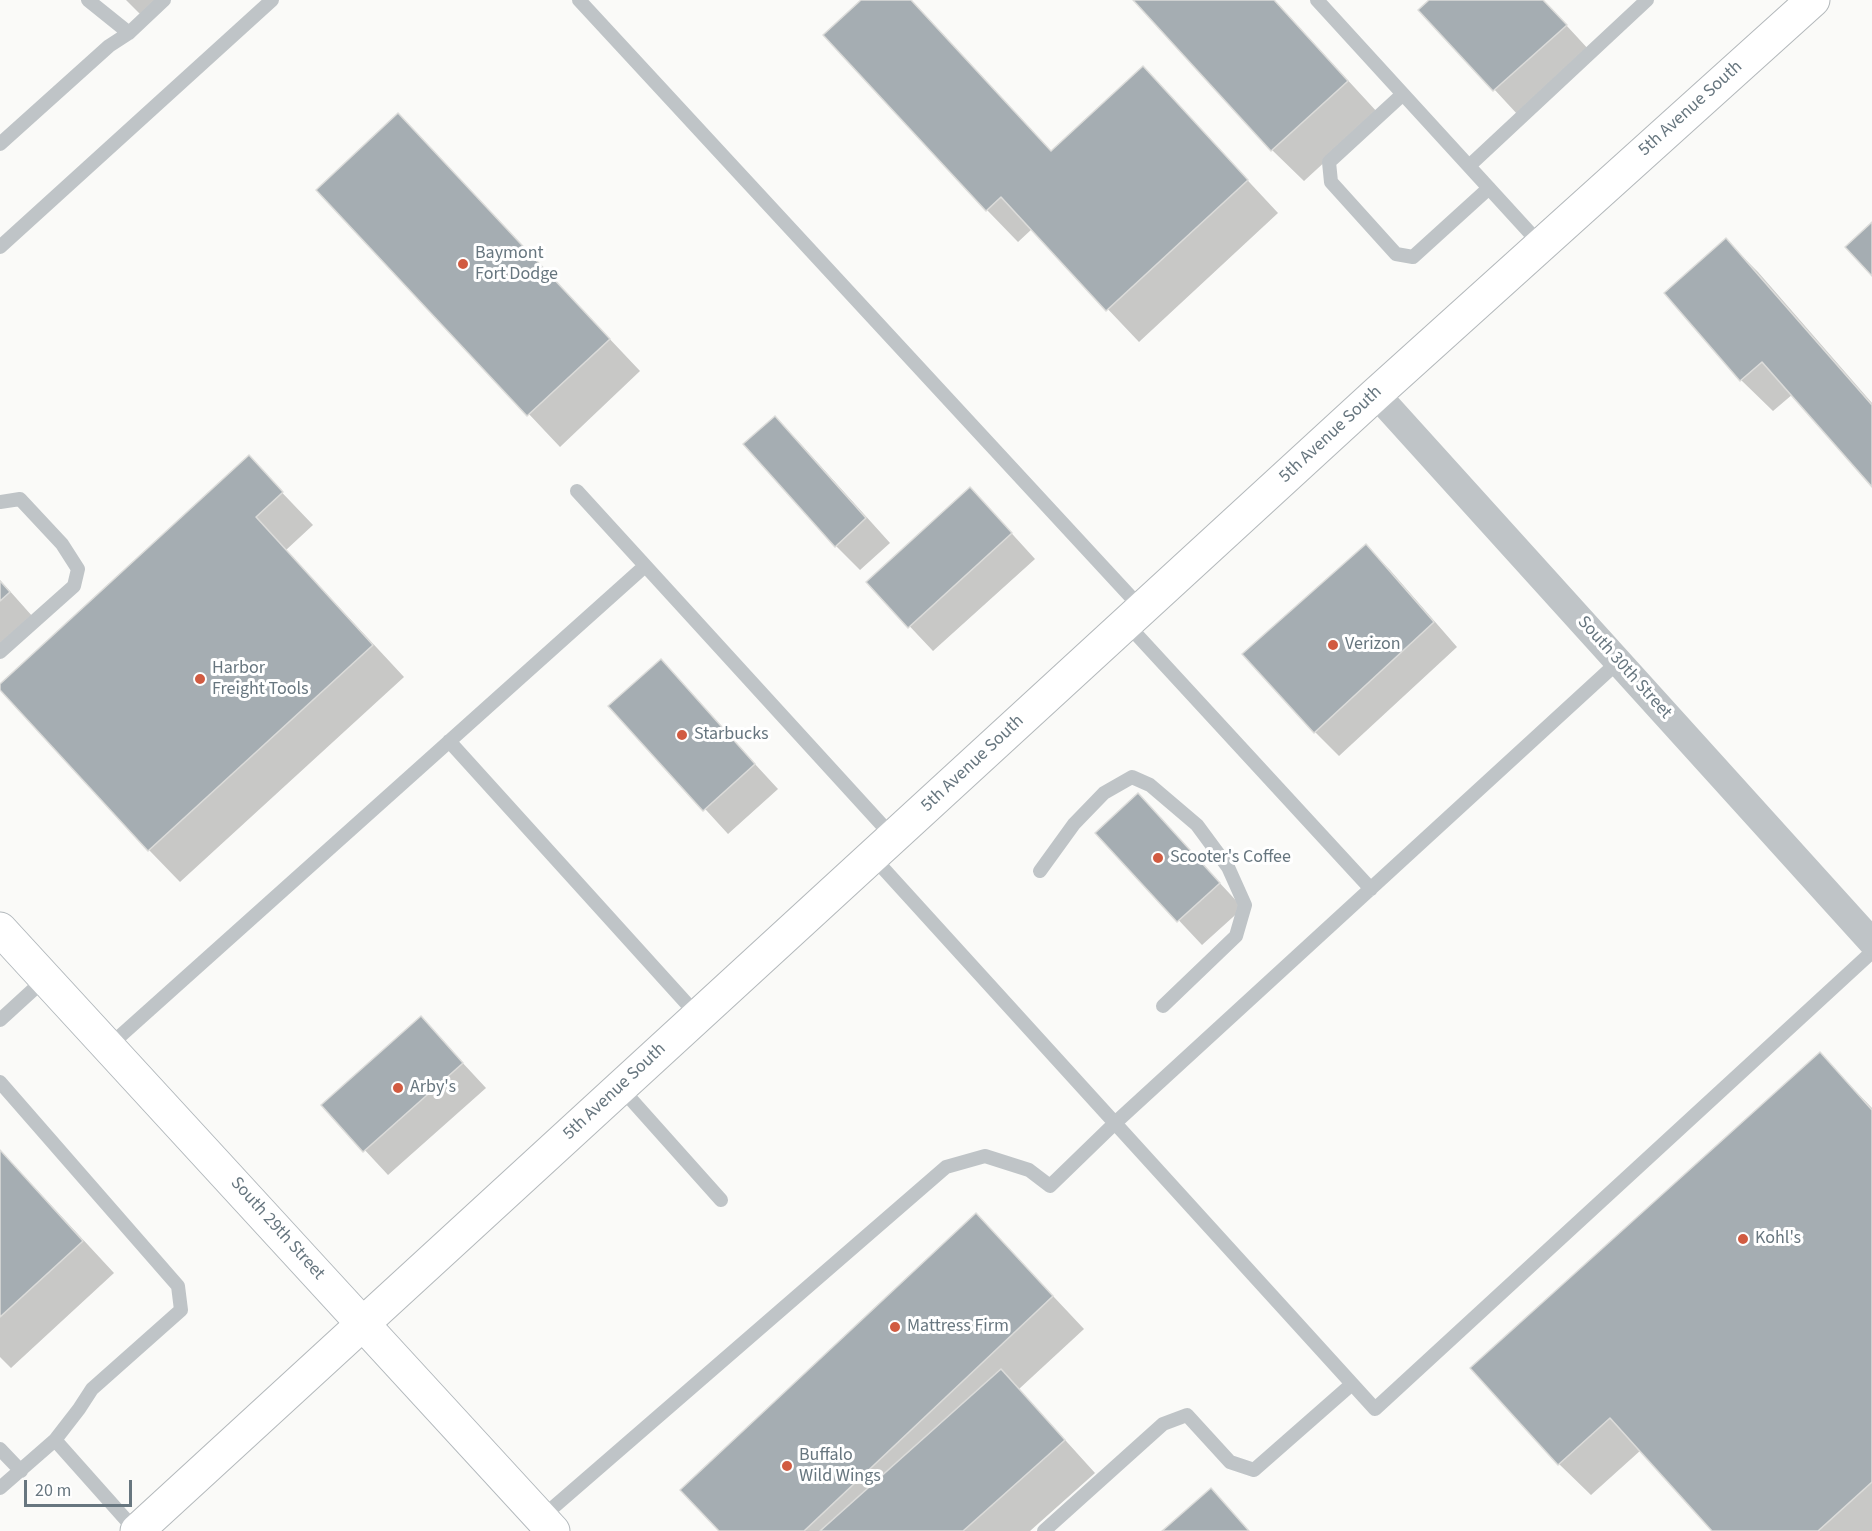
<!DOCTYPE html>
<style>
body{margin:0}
#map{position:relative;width:1872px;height:1531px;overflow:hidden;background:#fafaf8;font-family:"Source Sans 3",sans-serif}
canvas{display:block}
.scale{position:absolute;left:24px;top:1480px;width:108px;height:27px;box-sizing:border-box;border:3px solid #67767f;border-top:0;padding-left:8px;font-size:18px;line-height:21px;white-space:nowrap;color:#67767f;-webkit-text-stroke:4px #fff;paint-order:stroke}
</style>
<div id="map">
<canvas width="1872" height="1531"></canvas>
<div class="scale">20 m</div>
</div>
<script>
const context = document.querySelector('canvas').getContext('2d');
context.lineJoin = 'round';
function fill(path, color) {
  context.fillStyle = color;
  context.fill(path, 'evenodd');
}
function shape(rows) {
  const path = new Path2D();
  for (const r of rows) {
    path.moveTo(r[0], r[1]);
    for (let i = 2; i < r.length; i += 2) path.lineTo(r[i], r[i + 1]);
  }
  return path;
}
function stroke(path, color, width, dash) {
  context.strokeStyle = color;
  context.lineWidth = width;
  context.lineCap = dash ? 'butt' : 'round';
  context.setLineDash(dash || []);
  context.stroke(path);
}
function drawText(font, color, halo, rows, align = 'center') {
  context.font = font + ' "Source Sans 3",sans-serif';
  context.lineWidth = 6;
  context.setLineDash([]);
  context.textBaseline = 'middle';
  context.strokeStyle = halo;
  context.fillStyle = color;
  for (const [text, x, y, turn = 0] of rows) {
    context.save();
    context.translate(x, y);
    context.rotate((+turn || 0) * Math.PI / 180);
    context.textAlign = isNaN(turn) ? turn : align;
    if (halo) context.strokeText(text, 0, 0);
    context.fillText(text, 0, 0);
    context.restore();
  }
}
const shadow = shape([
 [126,0,159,0,142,16],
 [864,0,911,0,1052,152,1143,68,1278,213,1139,342,1032,229,1018,242,987,210],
 [1135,0,1274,0,1378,113,1304,181,1272,150],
 [1431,0,1543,0,1590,51,1518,115,1421,10],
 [398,115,640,371,560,447,318,190],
 [1726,240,1758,272,1872,403,1872,485,1793,394,1773,411,1741,380],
 [775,418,799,442,890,543,860,570,836,546],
 [249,458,313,525,286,550,404,677,180,882,149,850,0,686],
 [994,514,1035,559,933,651,868,582],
 [1366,546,1390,570,1457,647,1339,756,1315,732],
 [0,580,33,617,0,647],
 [660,661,778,789,728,834,611,706],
 [1138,795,1243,908,1202,945,1097,833],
 [421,1018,486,1088,388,1175,323,1105],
 [1820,1054,1872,1108,1872,1531,1714,1531,1641,1450,1591,1495,1559,1464],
 [0,1150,114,1273,11,1368,0,1357],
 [1007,1247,1084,1329,1019,1389,1095,1473,1030,1531,721,1531]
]);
const building = shape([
 [861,0,911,0,1051,151,1143,66,1248,180,1106,311,1001,197,986,211,823,35,861,0],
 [1133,0,1274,0,1348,81,1271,151,1133,0],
 [1429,0,1543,0,1567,25,1493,91,1418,10,1429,0],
 [398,113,610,339,527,416,316,190,398,113],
 [1872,222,1872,276,1845,247,1872,222],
 [1726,238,1872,405,1872,487,1762,362,1740,381,1664,293,1726,238],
 [775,416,866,518,835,547,743,444,775,416],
 [249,455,283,492,256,517,373,645,148,851,0,690,0,684,249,455],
 [970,487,1012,533,908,628,866,582,970,487],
 [1366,544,1434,622,1314,733,1242,654,1366,544],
 [0,581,10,592,0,601,0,581],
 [661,659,755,764,703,811,608,706,661,659],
 [1138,793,1220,883,1177,922,1095,833,1138,793],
 [421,1016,463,1063,363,1152,321,1105,421,1016],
 [1820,1052,1872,1110,1872,1482,1818,1531,1712,1531,1610,1418,1558,1465,1470,1368,1820,1052],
 [0,1150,83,1241,0,1317,0,1150],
 [976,1213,1053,1296,804,1531,719,1531,680,1490,976,1213],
 [1001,1369,1065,1440,963,1531,820,1531,1001,1369],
 [1211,1488,1249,1531,1162,1531,1211,1488]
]);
const lane = shape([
 [88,0,129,33],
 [579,0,1142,609],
 [1317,0,1541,245],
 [1403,94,1329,162,1331,182,1396,254,1413,257,1489,188],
 [0,144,109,46,129,33,164,0],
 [1469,166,1647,0],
 [0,247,272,0],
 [577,491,893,837],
 [0,502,20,499,62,544,78,569,74,586,0,652],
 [1126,623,1371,889],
 [449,741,698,1016],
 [872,856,1375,1409,1872,952],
 [1040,871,1074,824,1104,793,1132,777,1150,785,1197,825,1228,867,1245,905,1236,936,1163,1006],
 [0,1020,46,978],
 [109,1046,645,566],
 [0,1082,178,1286,181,1310,92,1389,79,1409,55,1440],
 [620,1087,721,1200],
 [0,1449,21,1471],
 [0,1488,55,1440,136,1531],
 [541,1518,946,1167,985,1156,1029,1170,1050,1186,1115,1123,1618,662],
 [1044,1531,1163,1424,1187,1415,1230,1462,1254,1470,1352,1384]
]);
const street = shape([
 [1376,394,1872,942]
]);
const secondary = shape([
 [0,929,553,1531]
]);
const primary = shape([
 [137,1531,1376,394,1813,0]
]);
const markers = [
 [463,264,6,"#d15b41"],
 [1333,645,6,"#d15b41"],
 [200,679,6,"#d15b41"],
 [682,735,6,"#d15b41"],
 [1158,858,6,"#d15b41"],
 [398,1088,6,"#d15b41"],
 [1743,1239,6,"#d15b41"],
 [895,1327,6,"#d15b41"],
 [787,1466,6,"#d15b41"]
];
const streetNames = [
 ["5th Avenue South",1691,109,-42],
 ["5th Avenue South",1331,435,-43],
 ["South 30th Street",1624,668,48],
 ["5th Avenue South",973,764,-43],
 ["5th Avenue South",615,1092,-43],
 ["South 29th Street",277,1229,48]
];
const poiNames = [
 ["Baymont",475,254],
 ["Fort Dodge",475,275],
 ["Verizon",1345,645],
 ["Harbor",212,669],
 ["Freight Tools",212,690],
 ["Starbucks",694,735],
 ["Scooter's Coffee",1170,858],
 ["Arby's",410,1088],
 ["Kohl's",1755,1239],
 ["Mattress Firm",907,1327],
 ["Buffalo",799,1456],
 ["Wild Wings",799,1477]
];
fill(shadow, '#0003');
fill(building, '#a5adb2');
stroke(building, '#dcdcda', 1.5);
stroke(secondary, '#b2b8bc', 35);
stroke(primary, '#b3b8bb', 35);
stroke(lane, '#bfc4c7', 14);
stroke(street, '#bfc4c7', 28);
stroke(secondary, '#fff', 33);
stroke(primary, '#fff', 33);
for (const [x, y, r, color] of markers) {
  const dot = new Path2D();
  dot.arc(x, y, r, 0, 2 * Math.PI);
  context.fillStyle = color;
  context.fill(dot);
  stroke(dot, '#fff', 2);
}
drawText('18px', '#67767f', '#fff', streetNames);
drawText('18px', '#67767f', '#fff', poiNames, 'left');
</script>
